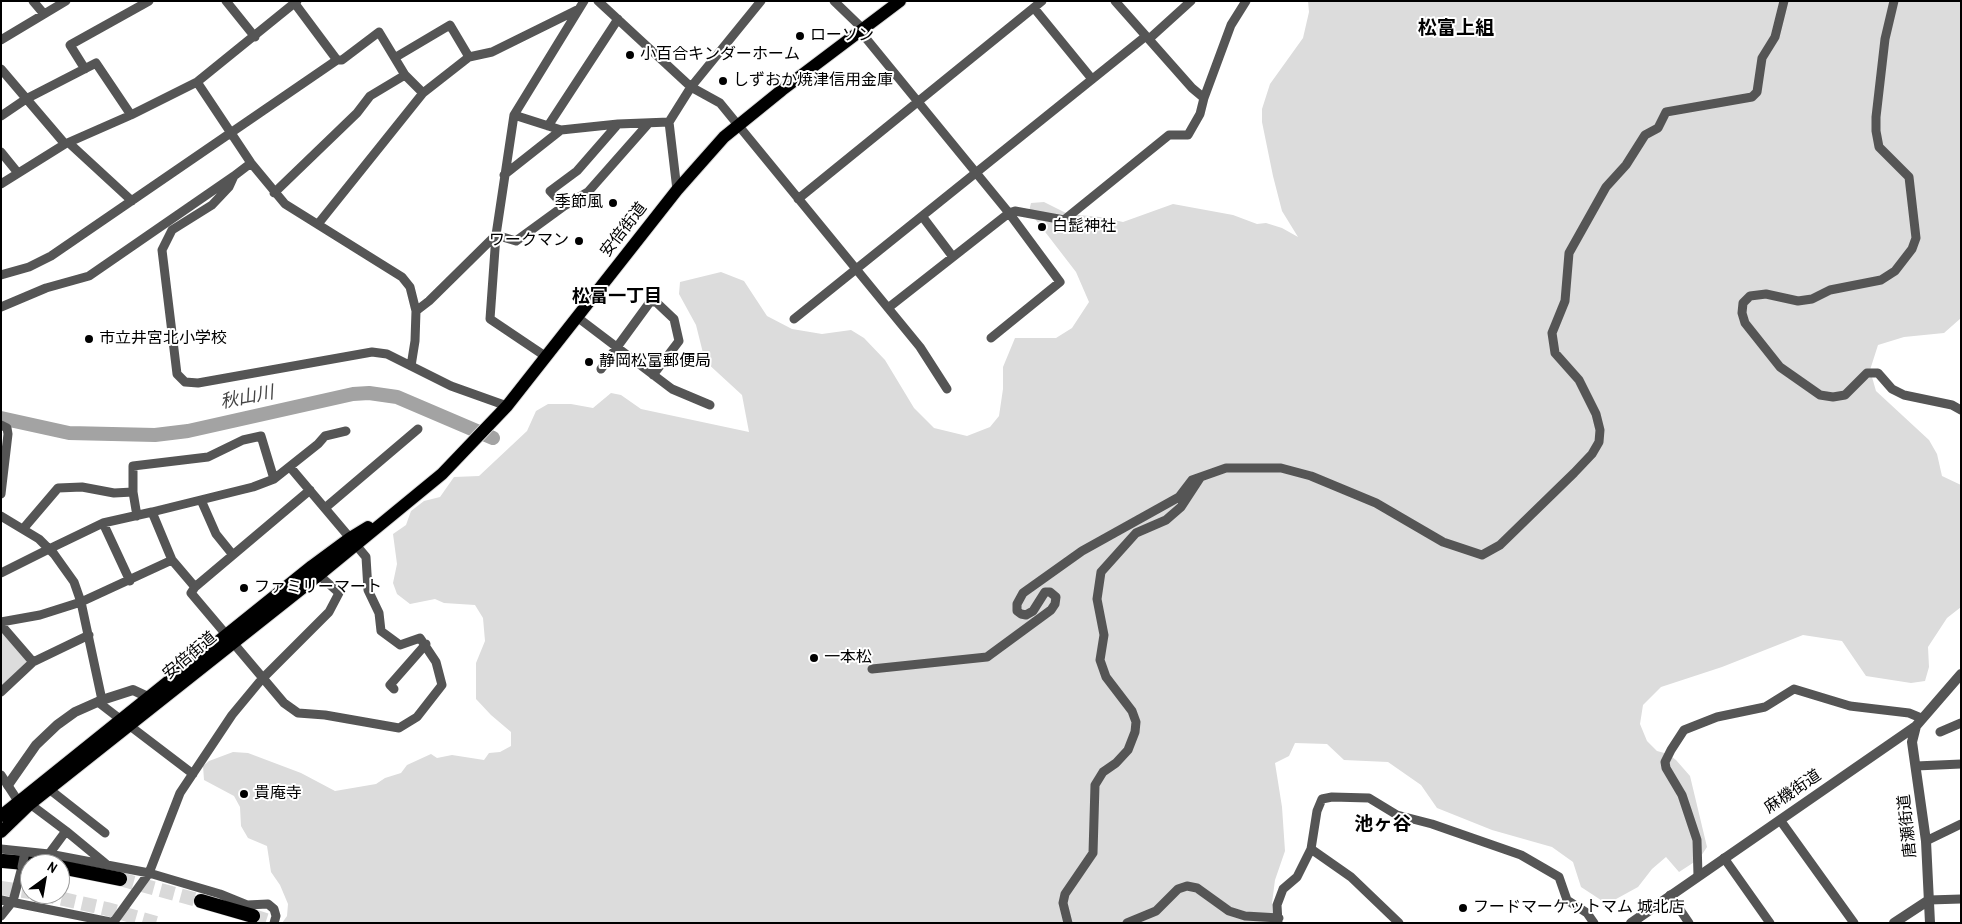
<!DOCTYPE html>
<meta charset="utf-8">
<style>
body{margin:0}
#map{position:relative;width:1962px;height:924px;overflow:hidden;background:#fff;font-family:"Archivo Narrow",sans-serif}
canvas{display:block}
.frame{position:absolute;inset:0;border:2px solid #000;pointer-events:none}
.north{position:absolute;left:20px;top:854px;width:50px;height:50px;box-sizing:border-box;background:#fff;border:1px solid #999;border-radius:50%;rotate:32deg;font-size:14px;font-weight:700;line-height:20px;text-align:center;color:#000}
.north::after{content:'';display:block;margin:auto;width:18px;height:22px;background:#000;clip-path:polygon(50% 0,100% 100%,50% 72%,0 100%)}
</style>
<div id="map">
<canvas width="1962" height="924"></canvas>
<div class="frame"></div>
<div class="north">N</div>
</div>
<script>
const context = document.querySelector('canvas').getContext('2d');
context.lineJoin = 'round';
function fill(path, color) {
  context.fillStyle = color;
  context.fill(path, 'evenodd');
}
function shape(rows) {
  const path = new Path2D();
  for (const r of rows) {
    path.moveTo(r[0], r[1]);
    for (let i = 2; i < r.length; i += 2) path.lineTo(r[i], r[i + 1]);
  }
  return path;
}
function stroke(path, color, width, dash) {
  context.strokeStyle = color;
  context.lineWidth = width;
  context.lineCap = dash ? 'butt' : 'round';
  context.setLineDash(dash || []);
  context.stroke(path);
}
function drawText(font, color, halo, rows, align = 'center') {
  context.font = font + ' "Archivo Narrow","Noto Sans JP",sans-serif';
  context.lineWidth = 4;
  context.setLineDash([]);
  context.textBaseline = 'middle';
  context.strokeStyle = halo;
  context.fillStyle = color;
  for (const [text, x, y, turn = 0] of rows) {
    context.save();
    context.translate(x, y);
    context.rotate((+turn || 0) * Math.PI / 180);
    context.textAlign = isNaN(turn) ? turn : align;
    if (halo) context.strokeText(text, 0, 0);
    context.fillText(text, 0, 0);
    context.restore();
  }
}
const green = shape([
 [1308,1,1961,1,1961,318,1944,333,1904,337,1878,345,1870,370,1876,391,1929,440,1937,454,1942,476,1961,485,1961,607,1947,618,1928,647,1929,667,1925,681,1911,683,1866,676,1842,641,1803,635,1722,667,1661,687,1643,705,1640,724,1647,741,1657,751,1668,754,1676,760,1690,776,1707,847,1699,859,1679,872,1666,857,1652,869,1638,887,1607,904,1581,887,1573,862,1552,847,1492,830,1437,808,1421,785,1388,762,1344,760,1327,744,1295,743,1289,756,1275,763,1282,807,1285,851,1275,880,1272,903,1274,923,282,923,287,916,288,904,280,885,271,872,267,846,248,838,241,826,240,807,234,796,204,780,203,766,209,761,233,752,248,753,301,773,335,791,376,784,385,778,401,773,407,765,431,754,437,758,452,755,484,760,489,753,500,752,511,746,511,732,491,715,476,699,476,663,485,641,483,618,475,605,444,603,435,599,410,604,397,594,393,583,397,564,393,534,406,525,411,511,424,501,440,497,454,477,479,476,527,431,536,411,548,404,571,404,593,408,611,393,621,395,641,409,749,432,742,395,705,361,696,325,679,294,680,282,721,272,744,281,767,316,792,329,822,334,851,330,864,338,885,360,914,408,934,428,967,436,990,427,999,416,1003,389,1003,367,1015,338,1056,338,1072,328,1089,302,1076,272,1029,211,1031,203,1044,202,1068,214,1100,217,1123,222,1173,204,1233,215,1257,224,1266,223,1282,228,1298,237,1282,211,1273,176,1262,122,1262,109,1270,84,1303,38,1309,12],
 [1,628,28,659,27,664,1,687]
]);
const river = shape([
 [1,418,69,433,155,435,188,431,353,394,369,393,397,397,493,438]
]);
const trunkTunnel = shape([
 [120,879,201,901],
 [1,888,30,892],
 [41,894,107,909,156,923],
 [253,916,275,923]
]);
const minor = shape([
 [33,1,44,14],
 [226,1,255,37],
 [293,1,337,60],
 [598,1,691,87,720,103,920,347,947,389],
 [834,1,863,29],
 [1115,1,1192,88,1204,98],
 [1894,1,1885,39,1876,117,1876,131,1879,147,1909,177,1916,238,1912,249,1895,271,1881,280,1830,290,1812,299,1798,301,1766,294,1750,296,1743,303,1742,313,1745,323,1780,367,1820,395,1833,397,1845,395,1867,373,1878,373,1892,389,1904,395,1952,405,1961,410],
 [1034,8,1092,79],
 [860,31,1009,213,1060,282,991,338],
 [1149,39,1191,1],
 [1,40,66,1],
 [396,57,450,25,469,57],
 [1,69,65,144],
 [85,69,70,45,149,1],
 [197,82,251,163,285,204,402,277,410,287,416,311,415,341,411,366],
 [514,115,561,130,618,124,669,122],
 [1,116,26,99,96,63,131,115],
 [548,126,618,19],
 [69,143,132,201],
 [1,152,18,173],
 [251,163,234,176,229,187,212,205,172,230,162,250,177,374,185,382,198,383,372,352,387,354,451,386,507,406],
 [504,175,561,130],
 [1,184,65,144,131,115,197,82,297,1],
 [677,190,669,122,691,87,761,1],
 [274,193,357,113,370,96,405,75],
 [798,199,1042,1],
 [564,206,550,191,577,171,618,124],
 [922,216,953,257],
 [318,224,423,93,469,57,492,52,577,10],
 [496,235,516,241,564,206,588,192,648,124],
 [1,275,29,267,51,256,337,60,342,60,379,32,405,75,423,93],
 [1,307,46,288,89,276,234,176],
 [888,308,1009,213,1015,211,1064,220,1169,135,1188,135,1200,114,1204,98,1231,25,1246,1],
 [416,311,429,301,496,235],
 [577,317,672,389,710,405],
 [794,319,1146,36],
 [545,356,490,319,496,235,514,115,584,1],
 [601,369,650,302,656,302,674,319,679,341,653,375],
 [1,425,7,428,8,434,1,494],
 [290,467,350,538],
 [310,490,195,587,172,560,152,512,253,487,274,479,318,444,325,436,346,431],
 [133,492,133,466,208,457,243,440,261,436,274,479],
 [201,500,216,534,233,555],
 [325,508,418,429],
 [1,516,39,539,49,549,103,523,152,512],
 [103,523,130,581],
 [23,529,58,488,82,487,114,493,133,492,137,516],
 [1,573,49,549,54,554,74,582,81,602,102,700],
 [195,587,191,593,284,703,298,713,325,715,399,728,417,717,442,685,436,662,420,638,400,645,381,631,379,613,368,590,366,557,356,545],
 [1,622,40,615,81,602,172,560],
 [1,625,33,662,1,692],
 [33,662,89,635],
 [872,669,987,657,1051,610,1055,604,1056,597,1050,592,1045,592,1033,611,1026,615,1021,614,1017,611,1017,604,1023,593,1082,551,1179,497,1192,480,1226,468,1281,468,1311,476,1376,503,1443,542,1482,555,1500,545,1574,473,1592,454,1599,442,1600,430,1596,414,1579,380,1555,353,1552,333,1565,301,1569,253,1606,187,1626,165,1645,135,1658,128,1666,112,1752,97,1757,92,1762,58,1775,37,1784,1],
 [394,689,390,685,426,644],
 [98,702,120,719],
 [130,726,193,774],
 [1940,732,1961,723],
 [1916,766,1961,764],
 [1,775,18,801],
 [49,789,105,833],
 [30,804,66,831,49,854],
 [1780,820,1854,923],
 [66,831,106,864],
 [1926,841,1961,824],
 [1,849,49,854,149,873,220,894,247,905,268,904,274,909,276,916,274,923],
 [1311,849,1351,877,1399,923],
 [1724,858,1770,923],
 [1698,876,1697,840,1682,795,1666,768,1665,762,1671,750,1684,730,1717,717,1765,707,1794,689,1850,706,1909,713,1921,718],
 [1670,895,1689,923],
 [1,900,115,923],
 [1929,900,1961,899],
 [1,916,13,901,22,867],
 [113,923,149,873,180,793,232,715,261,680,329,612,339,593,319,575],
 [1068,923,1063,903,1065,894,1093,853,1095,785,1103,772,1116,763,1128,750,1135,732,1136,722,1132,711,1106,677,1100,660,1104,635,1097,599,1101,572,1136,533,1166,520,1181,507,1200,478],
 [1127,923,1156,911,1178,889,1187,886,1197,888,1229,911,1245,916,1279,918],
 [1278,923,1277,905,1283,889,1297,877,1311,849,1317,811,1322,799,1332,797,1369,798,1397,815,1432,824,1521,855,1559,877,1567,900,1587,913,1594,923]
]);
const tertiary = shape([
 [1916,726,1912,742,1926,841,1930,923],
 [8,785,36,745,57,725,75,712,102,700,133,690,148,697],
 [1631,923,1916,726,1961,674],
 [1894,923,1929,900]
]);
const primary = shape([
 [1,816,312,566,350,538,368,527],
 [1,832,30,804,319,575,442,474,507,406,677,190,724,137,782,90,900,1]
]);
const trunk = shape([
 [3,861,35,864],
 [60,867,120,879],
 [201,901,253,916]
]);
const minorBridge = shape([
 [22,867,25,852]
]);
const markers = [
 [800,36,5,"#000"],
 [630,55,5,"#000"],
 [723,81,5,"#000"],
 [613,203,5,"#000"],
 [1042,227,5,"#000"],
 [579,241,5,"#000"],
 [89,339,5,"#000"],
 [589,362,5,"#000"],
 [244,588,5,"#000"],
 [814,658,5,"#000"],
 [244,794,5,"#000"],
 [1463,908,5,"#000"]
];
const poiNames = [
 ["ローソン",810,36],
 ["小百合キンダーホーム",640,55],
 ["しずおか焼津信用金庫",733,81],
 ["季節風",603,203,"right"],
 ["白髭神社",1052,227],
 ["ワークマン",569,241,"right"],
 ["市立井宮北小学校",99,339],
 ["静岡松富郵便局",599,362],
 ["ファミリーマート",254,588],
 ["一本松",824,658],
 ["貴庵寺",254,794],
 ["フードマーケットマム 城北店",1473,908]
];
const streetNames = [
 ["安倍街道",624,230,-52],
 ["安倍街道",190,656,-40],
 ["麻機街道",1793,792,-34],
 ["唐瀬街道",1908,826,-96]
];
const neighbourhoodNames = [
 ["松富一丁目",617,297]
];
const waterNames = [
 ["秋山川",247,398,-11]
];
const quarterNames = [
 ["松富上組",1456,29],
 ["池ヶ谷",1383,825]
];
fill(green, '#dcdcdc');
stroke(river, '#a3a3a3', 14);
stroke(trunkTunnel, '#d9d9d9', 14, [14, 7]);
stroke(primary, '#dbdbdb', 14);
stroke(trunk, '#dbdbdb', 15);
stroke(minor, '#555', 9);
stroke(tertiary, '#555', 10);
stroke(primary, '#000', 12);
stroke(trunk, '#000', 14);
stroke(minorBridge, '#555', 9);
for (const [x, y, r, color] of markers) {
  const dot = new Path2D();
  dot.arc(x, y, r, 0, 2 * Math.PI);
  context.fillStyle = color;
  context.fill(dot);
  stroke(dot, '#fff', 2);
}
drawText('16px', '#000', '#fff', poiNames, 'left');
drawText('16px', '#000', '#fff', streetNames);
drawText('bold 18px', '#000', '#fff', neighbourhoodNames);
drawText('italic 18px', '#444', '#fff', waterNames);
drawText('bold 19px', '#000', '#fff', quarterNames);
</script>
